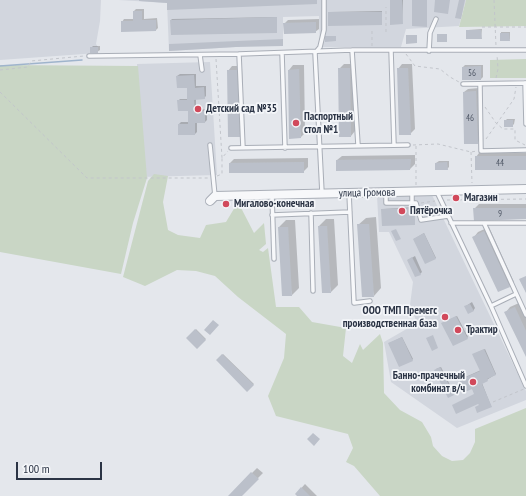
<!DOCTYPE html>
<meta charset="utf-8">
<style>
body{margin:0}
#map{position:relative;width:526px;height:496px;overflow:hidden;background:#e4e7ec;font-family:"PT Sans Narrow",sans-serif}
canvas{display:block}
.scale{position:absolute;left:16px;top:462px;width:86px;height:18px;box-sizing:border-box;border:2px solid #2b3445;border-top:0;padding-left:5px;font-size:12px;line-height:14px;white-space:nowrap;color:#2b3445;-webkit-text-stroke:3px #f4f6f9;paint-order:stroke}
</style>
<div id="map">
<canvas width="526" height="496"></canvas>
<div class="scale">100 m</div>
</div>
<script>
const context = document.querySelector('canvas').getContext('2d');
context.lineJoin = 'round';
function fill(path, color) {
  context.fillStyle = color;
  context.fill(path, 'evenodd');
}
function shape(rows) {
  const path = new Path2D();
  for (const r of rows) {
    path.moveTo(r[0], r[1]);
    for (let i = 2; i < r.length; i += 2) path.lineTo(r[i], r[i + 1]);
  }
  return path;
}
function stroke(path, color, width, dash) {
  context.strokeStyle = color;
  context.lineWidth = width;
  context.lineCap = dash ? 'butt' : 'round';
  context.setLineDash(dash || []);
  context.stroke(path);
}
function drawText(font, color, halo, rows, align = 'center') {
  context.font = font + ' "PT Sans Narrow",sans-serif';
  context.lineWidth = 3.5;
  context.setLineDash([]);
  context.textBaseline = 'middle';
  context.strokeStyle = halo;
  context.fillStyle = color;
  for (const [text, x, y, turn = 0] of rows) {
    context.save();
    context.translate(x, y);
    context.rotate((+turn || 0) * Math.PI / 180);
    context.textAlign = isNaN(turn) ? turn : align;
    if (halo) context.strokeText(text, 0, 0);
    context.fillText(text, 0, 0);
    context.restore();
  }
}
const built = shape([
 [0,0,101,0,100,21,96,44,98,47,98,53,0,60],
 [119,0,466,0,459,26,406,29,401,47,320,47,319,16,283,17,283,39,236,47,169,51,167,3],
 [210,62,217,175,141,177,137,64],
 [432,195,526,391,526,400,457,428,391,382,384,342,417,323,410,305,413,282,389,232,379,232,377,196]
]);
const green = shape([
 [466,0,526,0,526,26,459,27],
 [526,59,526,78,490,78,490,60],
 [0,65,138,66,147,178,133,223,121,274,0,252],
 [154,174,168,176,163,202,168,230,178,235,200,238,206,225,226,222,238,202,254,233,264,223,266,244,259,250,263,252,268,248,276,307,299,307,312,322,346,328,343,356,352,363,360,344,363,350,380,334,383,343,384,393,400,410,422,422,431,437,433,446,442,456,452,461,463,460,470,453,475,442,475,429,526,408,526,496,380,496,354,466,346,462,353,448,348,434,276,416,268,396,284,358,286,334,238,297,215,276,196,271,177,270,145,286,123,277,148,181]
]);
const shadow = shape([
 [391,0,403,0,402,23],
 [136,9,144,9,144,19,157,18,158,28,156,30,122,22,124,19,134,19,134,11],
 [382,11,381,24,329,13,329,12],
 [277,17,277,32,171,20,172,19],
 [319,19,319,29,315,32,284,24,288,20],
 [482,29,481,38,467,30,468,30],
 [501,32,510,32,510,39,509,40,501,33],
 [93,46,100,46,100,50,97,52,91,48],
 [344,64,355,64,355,131,351,136,339,69],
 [402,64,412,64,415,129,410,134,398,69],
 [293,65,304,65,305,133,301,137,289,70],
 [465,65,483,65,483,77,481,79,463,79,463,67],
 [232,66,242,66,244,131,239,136,228,71],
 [180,74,196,74,196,86,206,86,206,96,204,98,196,98,196,110,207,109,207,120,205,122,197,122,197,132,195,134,179,124,181,122,189,122,189,110,178,101,180,99,188,99,188,87,177,76],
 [479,88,481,139,477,143,464,92,468,89],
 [507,119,515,119,514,124,512,126,505,121],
 [479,153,526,153,526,169,476,157],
 [415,155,415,164,410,169,337,160,342,156],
 [308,158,308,167,303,172,230,163,234,159],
 [439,161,449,161,449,167,447,169,436,163],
 [479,204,526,204,526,218,474,209],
 [415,207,415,224,382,209,383,209],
 [376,217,381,288,374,296,358,225,366,218],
 [326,219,334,219,338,285,331,292,319,226],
 [286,220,295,220,299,288,292,295,279,227],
 [489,227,514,282,509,286,474,237,478,232],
 [424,233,436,258,435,258,414,239],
 [415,256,422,272,420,274,408,260],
 [472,302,475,308,473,311,466,306],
 [519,303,526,317,526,355,506,312,510,307],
 [457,316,468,337,467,338,443,323],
 [196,329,206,339,197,347,188,338],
 [402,337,413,359,412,360,390,343],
 [485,349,496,374,482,383,491,406,480,405,472,388,461,379,481,370,474,354],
 [223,354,254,384,247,390,217,360],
 [441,367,454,393,453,394,436,369],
 [257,468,263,473,240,496,229,496],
 [305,484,317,496,298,496,296,494]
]);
const stream = shape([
 [0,66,82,60]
]);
const building = shape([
 [139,0,317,0,317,4,167,10,167,3,139,1],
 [390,0,402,0,403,24,390,25],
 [412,0,427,0,427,27,412,26],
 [435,0,450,0,448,14,434,12],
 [459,0,465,0,461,19,455,18],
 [133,11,142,11,142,20,156,20,156,31,121,32,121,21,133,21],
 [328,12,382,12,382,25,328,26],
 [277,17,277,33,171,35,170,20],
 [316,22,316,33,284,34,283,23],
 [466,30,481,30,482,39,466,39],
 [500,33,509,33,510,41,500,41],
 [437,34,447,34,447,42,437,42],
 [406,35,417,35,417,43,406,44],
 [325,36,336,36,336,41,325,42],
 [283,39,283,46,236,47,169,51,169,44],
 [90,47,98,47,98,53,90,53],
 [481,66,481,80,462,80,462,67],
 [338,68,350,68,351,137,339,137],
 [397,68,408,68,411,135,399,135],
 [299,69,301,138,289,139,288,70],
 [227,70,238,70,240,137,228,137],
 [194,75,195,88,204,87,205,99,194,100,195,111,205,111,205,123,195,123,195,135,178,135,178,124,188,124,188,111,178,111,177,100,187,100,187,88,177,88,176,76],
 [476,91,478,144,464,144,463,92],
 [504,120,513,120,513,127,504,127],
 [475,156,526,156,526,170,475,170],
 [411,159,410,170,336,171,336,160],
 [304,162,304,173,229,173,229,163],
 [447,162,448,170,435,170,435,163],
 [415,208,415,225,382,226,381,209],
 [473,208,526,208,526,219,474,221],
 [357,224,369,224,374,297,362,297],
 [318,226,327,226,331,293,322,293],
 [278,227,288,227,292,296,282,296],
 [396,229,401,239,396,241,391,231],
 [484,231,510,287,498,292,472,237],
 [424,233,436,259,425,264,413,239],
 [412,257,421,275,415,277,407,260],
 [526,276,526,293,519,279],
 [470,304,474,311,468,314,464,306],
 [515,307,526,331,526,357,504,312],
 [456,316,468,339,453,346,441,323],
 [213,320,219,325,210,335,204,330],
 [195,329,206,340,197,349,186,338],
 [433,335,438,348,432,351,426,338],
 [402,337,413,361,399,367,388,343],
 [484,349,496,375,487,379,488,381,482,384,492,407,477,413,475,407,479,405,478,404,456,414,452,405,474,394,472,389,465,392,459,380,480,371,472,354],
 [222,354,254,385,247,392,216,360],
 [440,367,454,395,448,398,434,370],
 [313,433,320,439,314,446,307,439],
 [251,472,259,479,242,496,228,496],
 [301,487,310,496,297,496,295,494]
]);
const path = shape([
 [494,0,496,46],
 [482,27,526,27],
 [386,32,386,7],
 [372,46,372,31],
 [406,54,415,66,440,69,450,77,459,82],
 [216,59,222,158],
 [0,70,28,67,31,61,84,56],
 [496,78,498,69,497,55],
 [0,92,87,178,209,178],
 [485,107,496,123,503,129,515,129,515,140,525,145],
 [486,139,514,99,516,87],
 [413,145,438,144,471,152,477,151],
 [416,146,416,185],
 [471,152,472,183],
 [217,176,222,174,222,158,228,151],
 [447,200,526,199],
 [421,203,435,201],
 [493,402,524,389]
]);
const service = shape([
 [352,50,358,145],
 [391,50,394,145],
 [429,51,430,33,436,19],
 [282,53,285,148],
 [239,54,243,148],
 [200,55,202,70],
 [89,56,239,54,352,50,526,50],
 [525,83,526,124],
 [463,84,526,83],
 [480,84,481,151,526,150],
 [210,145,215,196],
 [231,148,408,145],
 [386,192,386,203,412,203,412,193],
 [437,192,491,306,526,386],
 [322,193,315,53,320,47,324,30,324,0],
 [349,193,354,303,370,301],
 [272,195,274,259],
 [412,203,416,203,421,220,448,216],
 [311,213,313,291],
 [272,215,350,212],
 [451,223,526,223],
 [484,223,526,315],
 [491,306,516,294]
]);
const tertiary = shape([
 [210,201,215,196,526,189]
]);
const markers = [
 [198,109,4,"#d1495b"],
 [296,123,4,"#d1495b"],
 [456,198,4,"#d1495b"],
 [226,204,4,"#d1495b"],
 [402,211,4,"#d1495b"],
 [445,317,4,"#d1495b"],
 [458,330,4,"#d1495b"],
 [473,382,4,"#d1495b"]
];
const numberNames = [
 ["56",472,73],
 ["46",470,118],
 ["44",500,163],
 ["9",500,214]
];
const poiNames = [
 ["Детский сад №35",206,109],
 ["Паспортный",304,117],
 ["стол №1",304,130],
 ["Магазин",464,198],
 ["Мигалово-конечная",234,204],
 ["Пятёрочка",410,211],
 ["ООО ТМП Премегс",437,311,"right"],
 ["производственная база",437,324,"right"],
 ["Трактир",466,330],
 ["Банно-прачечный",465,376,"right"],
 ["комбинат в/ч",465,389,"right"]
];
const streetNames = [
 ["улица Громова",367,193,-1]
];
fill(built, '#d2d6de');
fill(green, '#c9d6c5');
fill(shadow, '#0003');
stroke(stream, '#9fb4cc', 1.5);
fill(building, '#bbc0ca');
stroke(service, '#a9aeb7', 5.5);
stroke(tertiary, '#a9aeb7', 10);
stroke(path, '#c2c5cb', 1, [3, 3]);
stroke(service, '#f7f8fa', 3.5);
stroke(tertiary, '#f7f8fa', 8);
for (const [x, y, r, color] of markers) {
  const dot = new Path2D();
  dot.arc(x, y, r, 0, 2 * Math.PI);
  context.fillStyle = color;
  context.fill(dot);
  stroke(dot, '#f4f6f9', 1.5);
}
drawText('9px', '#4f5766', null, numberNames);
drawText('bold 11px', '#2b3445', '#f4f6f9', poiNames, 'left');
drawText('11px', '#2b3445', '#f4f6f9', streetNames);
</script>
